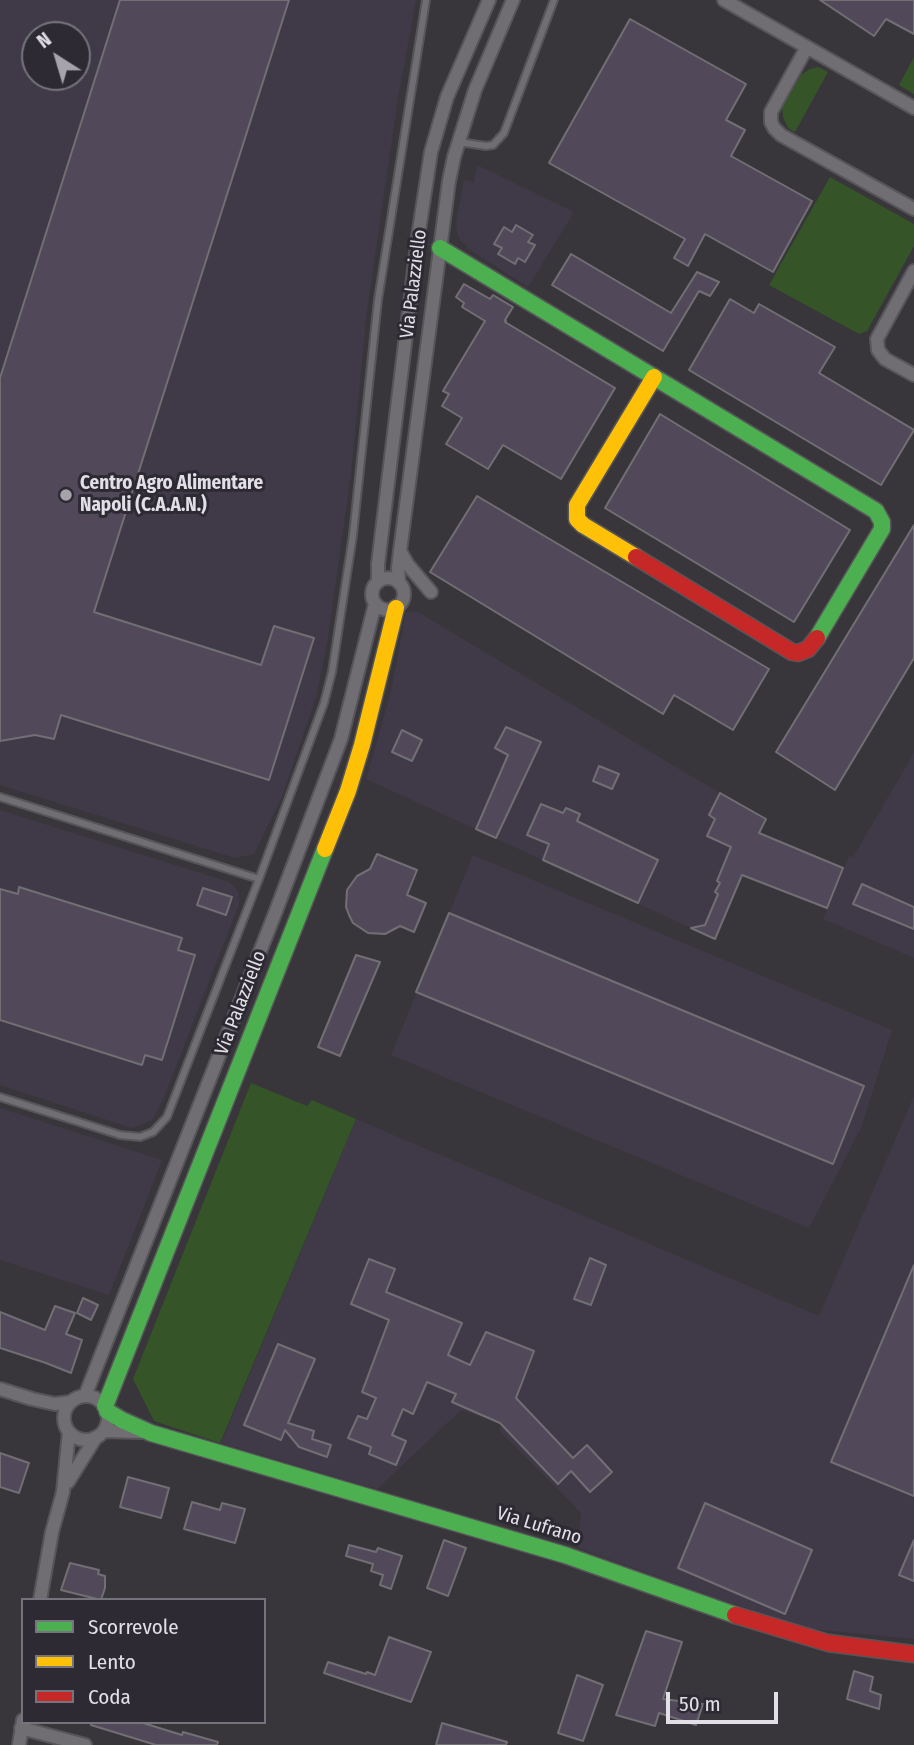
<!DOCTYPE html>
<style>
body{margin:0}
#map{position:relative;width:914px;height:1745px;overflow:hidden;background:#38363b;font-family:"Fira Sans Condensed",sans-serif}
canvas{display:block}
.legend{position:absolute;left:21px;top:1598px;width:245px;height:126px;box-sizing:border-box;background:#2d2a33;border:2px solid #75737b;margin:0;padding:9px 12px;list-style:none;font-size:21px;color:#e2e0e6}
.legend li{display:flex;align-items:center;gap:14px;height:35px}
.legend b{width:35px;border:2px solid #75737b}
.north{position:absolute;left:21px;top:21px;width:70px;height:70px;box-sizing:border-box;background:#2d2a33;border:2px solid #75737b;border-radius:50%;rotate:323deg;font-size:19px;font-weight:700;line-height:28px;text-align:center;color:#e2e0e6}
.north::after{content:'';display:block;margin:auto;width:24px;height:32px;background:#a6a4aa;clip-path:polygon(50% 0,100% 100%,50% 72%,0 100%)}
.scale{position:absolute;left:666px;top:1692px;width:112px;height:32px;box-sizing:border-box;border:4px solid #e2e0e6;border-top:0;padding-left:9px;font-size:21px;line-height:24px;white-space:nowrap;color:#e2e0e6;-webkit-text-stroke:5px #2d2a33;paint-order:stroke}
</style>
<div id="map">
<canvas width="914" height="1745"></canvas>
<ul class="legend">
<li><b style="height:9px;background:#4caf50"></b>Scorrevole</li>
<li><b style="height:9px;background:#ffc107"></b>Lento</li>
<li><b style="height:9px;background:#c62828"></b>Coda</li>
</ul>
<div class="north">N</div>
<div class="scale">50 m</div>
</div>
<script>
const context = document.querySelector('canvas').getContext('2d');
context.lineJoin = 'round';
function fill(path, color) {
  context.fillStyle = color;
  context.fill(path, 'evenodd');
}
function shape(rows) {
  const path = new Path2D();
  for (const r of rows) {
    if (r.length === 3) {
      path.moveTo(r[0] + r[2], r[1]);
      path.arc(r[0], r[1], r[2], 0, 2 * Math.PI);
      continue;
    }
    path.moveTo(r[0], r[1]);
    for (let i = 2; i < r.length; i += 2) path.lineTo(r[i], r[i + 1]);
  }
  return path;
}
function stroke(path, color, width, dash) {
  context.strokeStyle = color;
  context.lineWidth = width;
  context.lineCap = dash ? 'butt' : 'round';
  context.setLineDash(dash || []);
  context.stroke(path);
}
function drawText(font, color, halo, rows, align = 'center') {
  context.font = font + ' "Fira Sans Condensed",sans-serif';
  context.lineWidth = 6;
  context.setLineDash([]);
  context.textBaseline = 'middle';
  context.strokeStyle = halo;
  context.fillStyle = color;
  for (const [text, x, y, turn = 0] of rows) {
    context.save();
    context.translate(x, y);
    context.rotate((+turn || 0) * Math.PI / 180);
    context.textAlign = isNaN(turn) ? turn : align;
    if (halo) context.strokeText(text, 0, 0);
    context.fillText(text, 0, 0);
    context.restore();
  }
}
const built = shape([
 [0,0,416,0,398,98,367,310,351,473,328,637,316,697,282,797,254,854,235,858,0,785],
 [35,35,77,35,77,77,35,77],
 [477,165,574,212,528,287,467,248,467,246,461,241,457,233,456,222,464,180,474,182],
 [406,612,418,612,696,779,766,819,715,939,366,779,391,692],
 [914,753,914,958,823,919,849,856,853,857],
 [0,810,229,882,238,891,239,904,163,1100,152,1120,132,1128,0,1085],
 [473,855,892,1030,861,1128,809,1228,391,1055],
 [914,1096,914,1639,811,1629,751,1610,578,1548,581,1513,499,1430,503,1424,461,1410,377,1489,221,1443,356,1119,819,1316],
 [0,1108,162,1160,109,1295,0,1260]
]);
const green = shape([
 [914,57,914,94,899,85],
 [818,67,828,72,795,132,788,128,783,117,782,108,801,75,810,69],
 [830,177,914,224,914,246,867,331,859,334,769,285],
 [251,1083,307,1106,312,1100,356,1119,220,1443,154,1421,133,1379]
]);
const building = shape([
 [120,0,289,0,94,612,261,665,274,626,314,638,269,780,61,715,54,739,35,735,0,741,0,378,120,0],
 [820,0,914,0,914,34,886,19,874,36,820,0],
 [630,19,746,84,726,120,745,130,731,156,812,201,773,272,705,234,688,266,674,258,685,239,549,163,630,19],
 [516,225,533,235,528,242,535,245,525,262,518,258,515,264,498,254,502,248,494,244,504,227,512,232,516,225],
 [571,254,671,313,697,272,719,282,710,296,699,291,663,351,552,285,571,254],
 [464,284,490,299,493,295,513,307,505,320,506,321,505,322,615,388,561,479,503,445,488,469,446,444,462,418,442,406,449,394,443,391,485,321,462,307,464,303,456,297,464,284],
 [730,299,754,313,759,304,835,347,819,373,914,430,881,485,689,370,730,299],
 [660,414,850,530,794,622,605,508,660,414],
 [477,496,769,669,733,730,674,695,663,714,430,572,477,496],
 [914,525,914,658,835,790,776,752,914,525],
 [506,727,541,742,496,838,476,829,508,755,495,748,506,727],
 [402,730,422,740,412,761,392,752,402,730],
 [599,766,619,774,612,789,593,781,599,766],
 [720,793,766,819,759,833,843,868,827,908,742,875,715,939,691,928,705,925,718,894,715,892,720,883,717,881,731,847,707,836,715,819,709,815,720,793],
 [541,804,563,813,566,808,580,814,577,821,658,860,638,903,543,860,549,844,527,835,541,804],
 [377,854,417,870,407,895,426,903,414,932,400,926,385,934,368,933,353,923,349,915,346,907,347,890,357,876,370,869,377,854],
 [862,884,914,907,914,929,853,904,862,884],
 [19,887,182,938,178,950,195,955,162,1060,145,1055,142,1065,0,1020,0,889,18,894,19,887],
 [203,888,232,897,226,915,197,905,203,888],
 [449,913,864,1086,833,1164,416,992,449,913],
 [356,955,380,962,340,1056,318,1047,356,955],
 [590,1258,606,1265,591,1305,574,1299,590,1258],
 [369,1259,395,1269,386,1292,462,1323,448,1355,470,1365,486,1332,534,1351,516,1398,573,1458,587,1445,612,1472,590,1492,571,1471,558,1484,500,1423,452,1402,456,1394,427,1382,413,1414,403,1409,392,1435,406,1441,396,1465,369,1454,371,1447,348,1438,358,1416,367,1419,376,1398,362,1392,389,1320,351,1304,369,1259],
 [914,1265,914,1496,831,1462,914,1265],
 [83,1298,98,1305,91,1320,77,1313,83,1298],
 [55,1306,75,1313,66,1334,82,1340,71,1373,46,1363,0,1348,0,1312,45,1330,55,1306],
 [278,1344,315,1359,288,1423,314,1431,312,1439,331,1445,327,1457,299,1447,285,1430,281,1440,244,1425,278,1344],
 [0,1453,29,1463,19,1493,0,1487,0,1453],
 [128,1477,169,1488,161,1518,120,1507,128,1477],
 [192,1502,220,1510,222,1503,245,1509,235,1543,184,1529,192,1502],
 [705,1503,812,1550,785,1614,678,1568,705,1503],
 [444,1540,466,1548,448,1596,427,1588,444,1540],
 [914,1540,914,1581,899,1575,914,1540],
 [349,1545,376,1552,378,1548,402,1556,391,1589,380,1585,383,1575,371,1571,373,1564,346,1556,349,1545],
 [70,1563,99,1570,98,1574,105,1576,105,1588,101,1600,61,1590,70,1563],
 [646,1631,682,1642,663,1699,703,1704,696,1725,659,1713,655,1726,616,1715,646,1631],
 [389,1637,431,1652,411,1702,324,1673,328,1662,366,1674,367,1672,375,1675,389,1637],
 [854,1671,873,1677,870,1691,881,1695,879,1709,847,1699,854,1671],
 [577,1675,603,1685,583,1741,558,1733,577,1675],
 [91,1722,140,1722,182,1735,183,1732,218,1742,217,1745,156,1745,91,1725,91,1722],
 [442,1723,507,1742,506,1745,436,1745,442,1723]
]);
const lane = shape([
 [459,142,486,146,493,145,504,133,554,0],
 [0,797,259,879],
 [0,1097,120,1135,140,1137,153,1132,167,1117,259,879,324,703,332,672,353,535,378,300,426,0]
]);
const street = shape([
 [724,0,914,108],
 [807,47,771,112,771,122,774,128,781,135,914,209],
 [914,271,877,339,878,350,885,359,914,375],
 [400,551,408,565,431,592],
 [388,594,16],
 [378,582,378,564,418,237,431,152,447,97,489,0],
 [399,583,398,568,400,551,449,181,454,157,475,90,513,0],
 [0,1389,32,1399,55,1404,71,1402],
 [85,1396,274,916,341,739,375,604],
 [86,1418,22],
 [104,1431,142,1432],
 [68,1482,96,1437],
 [40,1600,52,1532,63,1492,69,1432],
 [21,1728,85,1745],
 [19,1745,23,1720]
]);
const fast = shape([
 [440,248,876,511,882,522,882,529,817,638],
 [105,1406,325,849],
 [107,1411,122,1420,151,1433,565,1555,735,1615]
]);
const slow = shape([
 [636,557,583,525,577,519,577,505,654,377],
 [325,849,348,791,362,745,396,608]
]);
const jam = shape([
 [636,557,792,652,798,653,808,649,817,638],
 [735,1615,828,1643,914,1654]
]);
const markers = [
 [66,495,7,"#a6a4aa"]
];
const streetNames = [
 ["Via Palazziello",414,284,-83],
 ["Via Palazziello",241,1003,-69],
 ["Via Lufrano",539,1526,17]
];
const poiNames = [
 ["Centro Agro Alimentare",80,484],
 ["Napoli (C.A.A.N.)",80,506]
];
fill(built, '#403a48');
fill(green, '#355428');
fill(building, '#51495a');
stroke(building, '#716f73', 2);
stroke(lane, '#565559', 10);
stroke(street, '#565559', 16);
stroke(fast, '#565559', 19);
stroke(slow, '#565559', 19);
stroke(jam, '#565559', 19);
stroke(lane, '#706e72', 6);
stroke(street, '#706e72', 12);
stroke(fast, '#4caf50', 16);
stroke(slow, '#ffc107', 16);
stroke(jam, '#c62828', 16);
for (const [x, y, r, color] of markers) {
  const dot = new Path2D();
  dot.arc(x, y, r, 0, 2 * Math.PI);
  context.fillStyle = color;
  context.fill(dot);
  stroke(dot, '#2d2a33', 2.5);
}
drawText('19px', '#e2e0e6', '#2d2a33', streetNames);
drawText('bold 19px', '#e2e0e6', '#2d2a33', poiNames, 'left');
</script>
